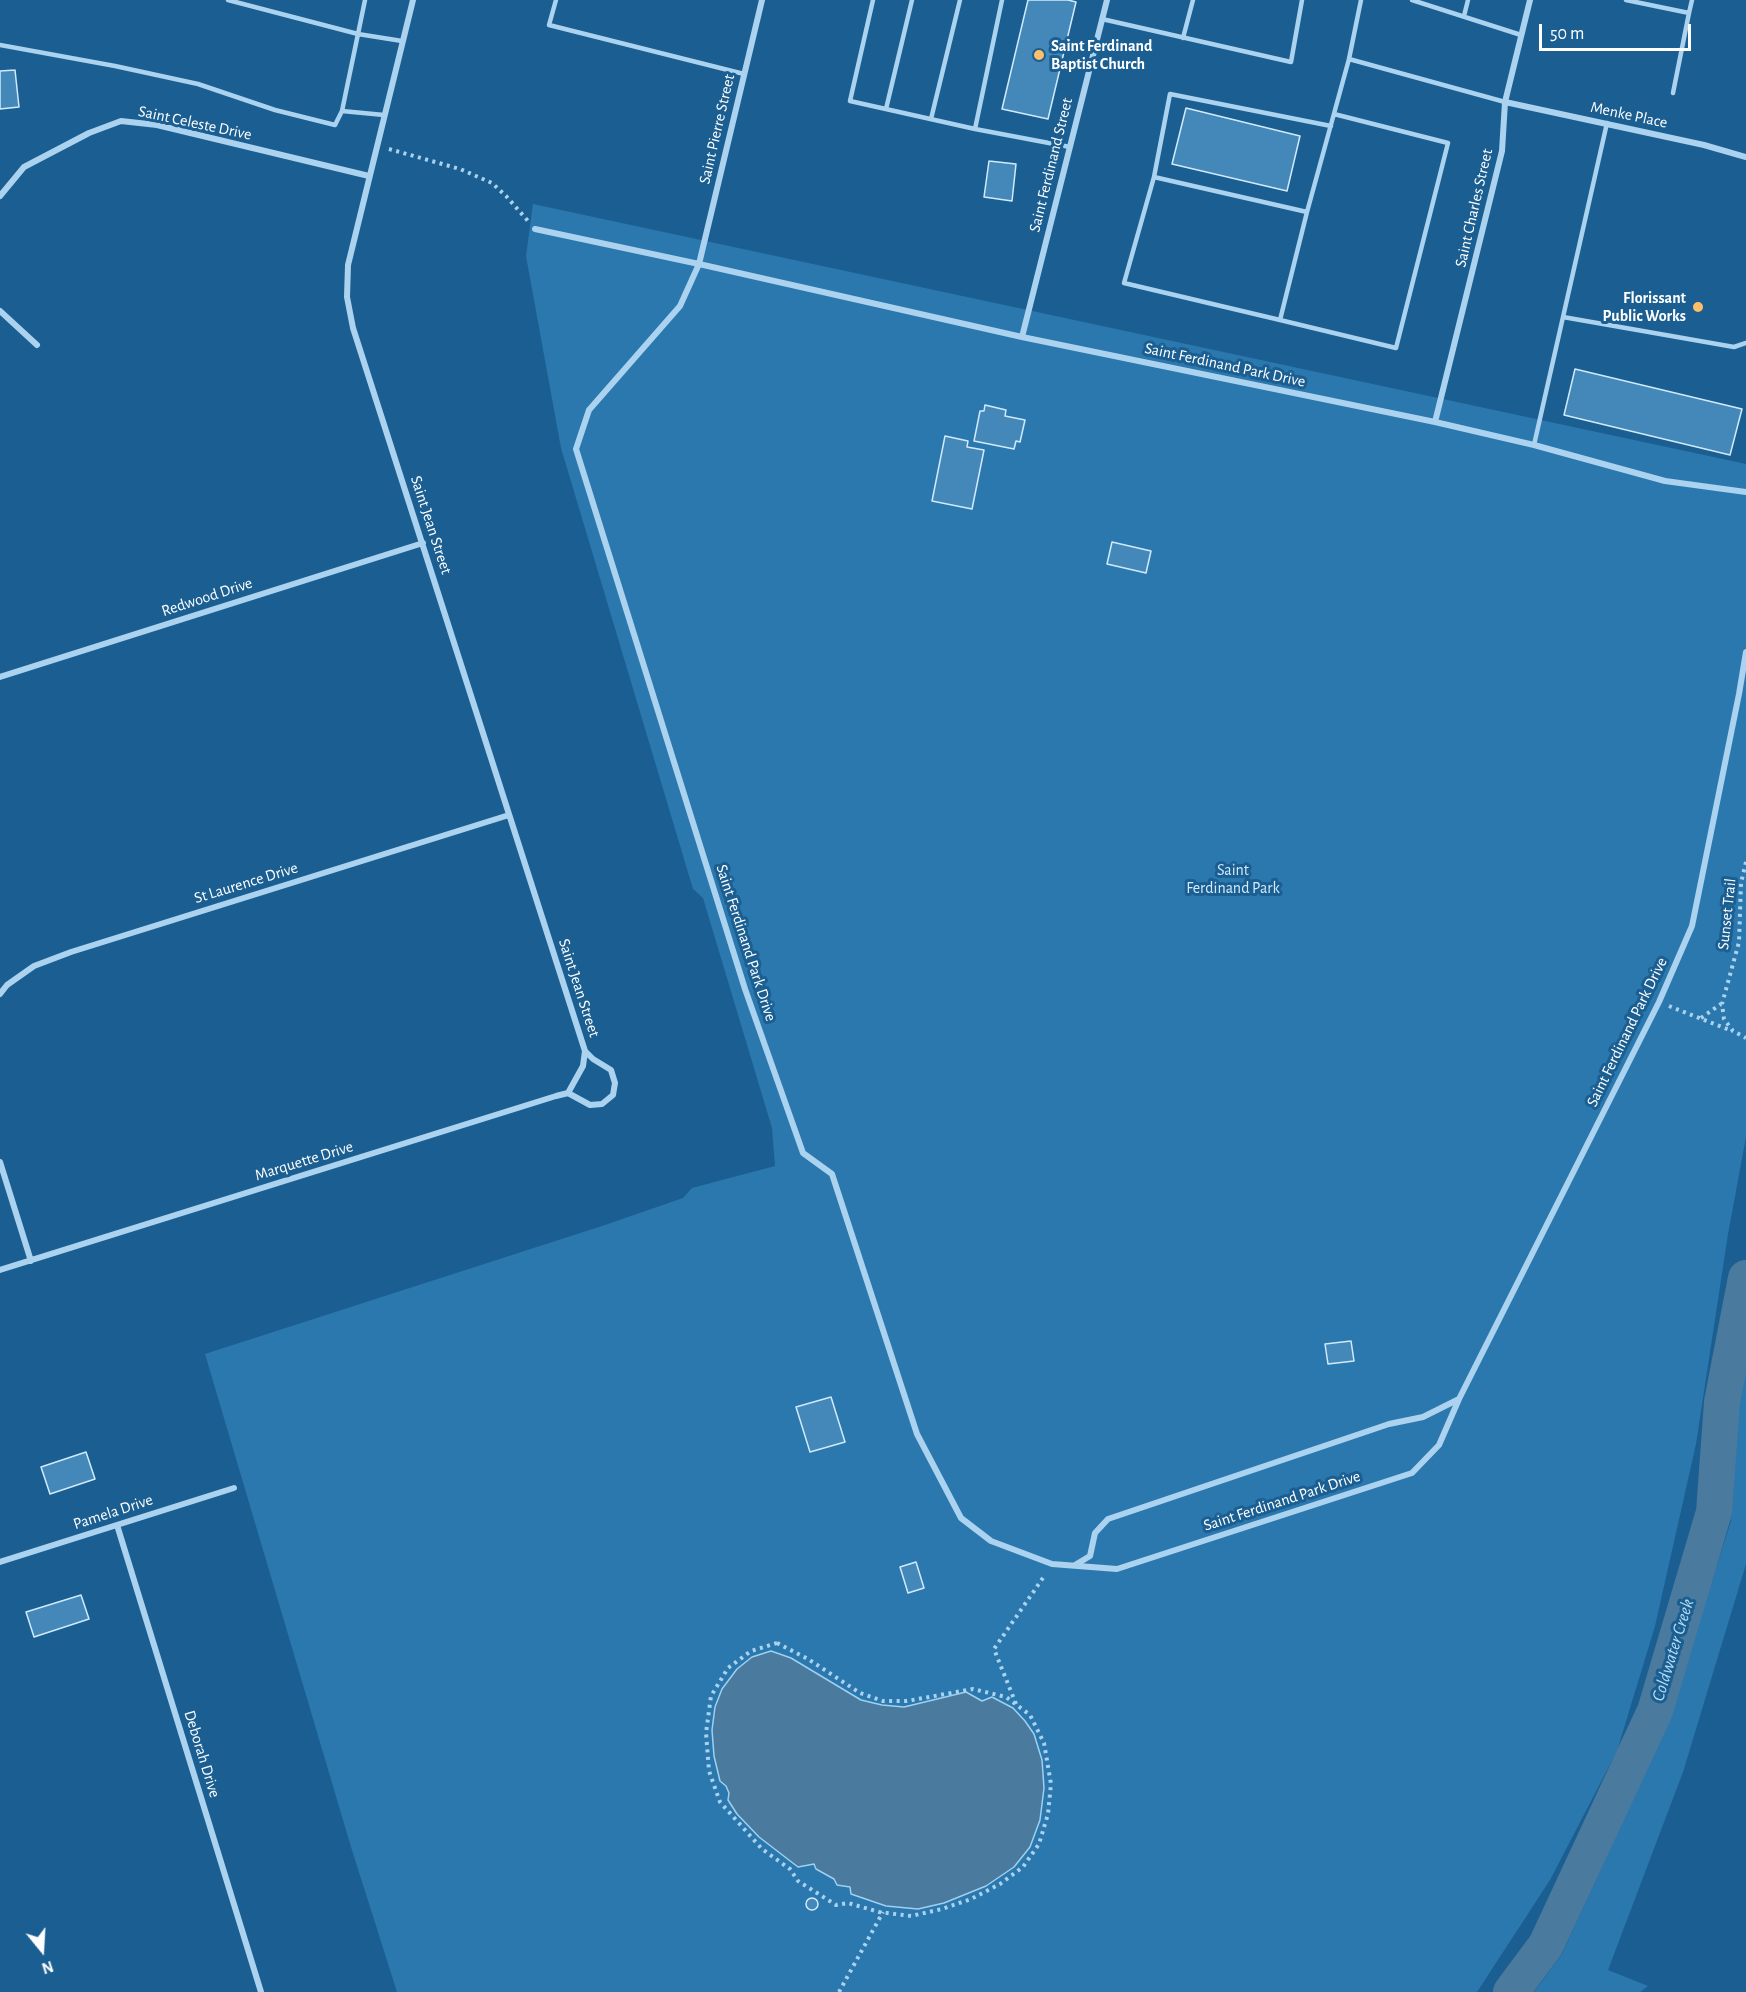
<!DOCTYPE html>
<style>
body{margin:0}
#map{position:relative;width:1746px;height:1992px;overflow:hidden;background:#1b5f92;font-family:"Alegreya Sans",sans-serif}
canvas{display:block}
.north{position:absolute;left:12px;top:1920px;width:60px;height:60px;-webkit-text-stroke:4px #1b5f92;paint-order:stroke;rotate:162deg;font-size:16px;font-weight:700;line-height:24px;text-align:center;color:#fff}
.north::after{content:'';display:block;margin:auto;width:21px;height:27px;background:#fff;clip-path:polygon(50% 0,100% 100%,50% 72%,0 100%)}
.scale{position:absolute;left:1539px;top:24px;width:152px;height:27px;box-sizing:border-box;border:3px solid #fff;border-top:0;padding-left:8px;font-size:18px;line-height:21px;white-space:nowrap;color:#fff;-webkit-text-stroke:4px #1b5f92;paint-order:stroke}
</style>
<div id="map">
<canvas width="1746" height="1992"></canvas>
<div class="north">N</div>
<div class="scale">50 m</div>
</div>
<script>
const context = document.querySelector('canvas').getContext('2d');
context.lineJoin = 'round';
function fill(path, color) {
  context.fillStyle = color;
  context.fill(path, 'evenodd');
}
function shape(rows) {
  const path = new Path2D();
  for (const r of rows) {
    if (r.length === 3) {
      path.moveTo(r[0] + r[2], r[1]);
      path.arc(r[0], r[1], r[2], 0, 2 * Math.PI);
      continue;
    }
    path.moveTo(r[0], r[1]);
    for (let i = 2; i < r.length; i += 2) path.lineTo(r[i], r[i + 1]);
  }
  return path;
}
function stroke(path, color, width, dash) {
  context.strokeStyle = color;
  context.lineWidth = width;
  context.lineCap = dash ? 'butt' : 'round';
  context.setLineDash(dash || []);
  context.stroke(path);
}
function drawText(font, color, halo, rows, align = 'center') {
  context.font = font + ' "Alegreya Sans",sans-serif';
  context.lineWidth = 6;
  context.setLineDash([]);
  context.textBaseline = 'middle';
  context.strokeStyle = halo;
  context.fillStyle = color;
  for (const [text, x, y, turn = 0] of rows) {
    context.save();
    context.translate(x, y);
    context.rotate((+turn || 0) * Math.PI / 180);
    context.textAlign = isNaN(turn) ? turn : align;
    if (halo) context.strokeText(text, 0, 0);
    context.fillText(text, 0, 0);
    context.restore();
  }
}
const green = shape([
 [533,204,1746,464,1746,1137,1728,1234,1696,1444,1655,1626,1617,1751,1550,1880,1477,1992,397,1992,351,1847,205,1354,602,1226,683,1198,692,1188,775,1166,772,1128,703,898,693,889,561,448,526,256],
 [1746,1369,1746,1564,1683,1772,1608,1970,1648,1986,1640,1992,1534,1992,1562,1954,1664,1731,1731,1521,1737,1415]
]);
const water = shape([
 [771,1651,791,1658,861,1700,882,1705,904,1707,966,1692,982,1701,992,1697,1013,1708,1025,1721,1034,1734,1042,1760,1044,1788,1040,1820,1030,1847,1014,1867,986,1886,944,1903,918,1909,886,1906,851,1894,850,1887,837,1885,834,1879,816,1869,814,1864,798,1867,759,1837,737,1814,728,1800,729,1793,726,1786,720,1781,714,1756,712,1730,715,1707,722,1689,737,1669,752,1657,771,1651]
]);
const river = shape([
 [1511,1992,1546,1945,1655,1711,1714,1512,1722,1402,1746,1278]
]);
const building = shape([
 [1028,0,1068,0,1076,2,1048,119,1002,109,1028,0],
 [15,70,19,107,0,109,0,71,15,70],
 [1186,108,1300,136,1287,191,1172,164,1186,108],
 [989,161,1016,164,1012,201,984,197,989,161],
 [1575,369,1742,409,1730,455,1564,415,1575,369],
 [985,405,1006,410,1005,416,1025,420,1020,442,1016,441,1014,449,974,441,980,411,984,411,985,405],
 [945,436,968,441,967,447,984,450,972,509,932,501,945,436],
 [1112,542,1151,551,1146,573,1107,564,1112,542],
 [1351,1341,1354,1361,1328,1364,1325,1344,1351,1341],
 [831,1397,845,1442,810,1452,796,1407,831,1397],
 [86,1452,95,1479,50,1494,41,1467,86,1452],
 [916,1562,924,1588,908,1593,900,1567,916,1562],
 [81,1595,89,1619,34,1637,26,1612,81,1595],
 [812,1904,6]
]);
const path = shape([
 [389,149,460,169,492,183,506,196,528,221],
 [1746,862,1741,883,1739,942,1722,1004,1724,1019,1733,1031,1746,1038],
 [1669,1006,1732,1031],
 [1701,1018,1721,1004],
 [777,1643,808,1659,860,1693,883,1701,907,1701,973,1689,1006,1697,1030,1715,1044,1743,1051,1784,1048,1814,1039,1844,1023,1867,1000,1884,971,1899,942,1909,911,1916,879,1912,848,1903,836,1905,798,1881,790,1869,762,1849,720,1802,709,1771,706,1733,711,1696,728,1668,751,1651,777,1643],
 [1016,1704,994,1649,1045,1575],
 [839,1992,883,1912]
]);
const service = shape([
 [228,0,358,34,365,0],
 [556,0,549,25,744,74],
 [873,0,850,101,975,129,1002,0],
 [1361,0,1349,59,1505,102],
 [1412,0,1521,35],
 [1626,0,1689,13,1673,93],
 [1689,13,1692,0],
 [1464,16,1468,0],
 [1102,19,1291,62,1302,0],
 [1183,38,1193,0],
 [0,45,115,66,198,84,275,110,335,125,342,111,358,34,402,41],
 [886,109,912,0],
 [342,111,384,115],
 [931,119,960,0],
 [975,129,1070,147],
 [1154,177,1170,94,1331,126],
 [1307,212,1154,177,1124,283,1280,320,1307,212,1349,59],
 [1563,317,1734,347,1746,343],
 [1280,320,1396,348,1448,143,1334,114],
 [1534,445,1607,123]
]);
const minor = shape([
 [762,0,699,264,680,306,589,410,576,449,745,989,803,1153,832,1174,917,1434,961,1518,991,1541,1052,1564,1117,1569,1412,1473,1439,1445,1459,1399,1659,1002,1692,926,1739,694,1746,652],
 [1505,102,1704,145,1746,157],
 [0,196,24,167,89,133,121,121,157,125,369,176],
 [535,229,699,264,1022,337,1435,422,1534,445,1665,481,1746,492],
 [0,311,37,345],
 [1022,337,1107,0],
 [1435,422,1502,151,1505,102,1530,0],
 [0,677,423,543],
 [0,994,7,985,34,966,71,952,509,815],
 [568,1093,583,1066,585,1051],
 [0,1162,31,1261],
 [0,1270,556,1096,568,1093,590,1105,602,1104,613,1095,615,1083,611,1070,593,1059,585,1051,353,328,347,297,348,265,413,0],
 [117,1525,261,1992],
 [0,1562,234,1488],
 [1075,1565,1090,1556,1095,1533,1108,1519,1389,1424,1423,1417,1459,1399]
]);
const markers = [
 [1039,55,6,"#ffbf69"],
 [1698,307,6,"#ffbf69"]
];
const poiNames = [
 ["Saint Ferdinand",1051,46],
 ["Baptist Church",1051,64],
 ["Florissant",1686,298,"right"],
 ["Public Works",1686,316,"right"]
];
const streetNames = [
 ["Menke Place",1629,115,12],
 ["Saint Celeste Drive",195,123,12],
 ["Saint Pierre Street",717,129,-77],
 ["Saint Ferdinand Street",1051,165,-76],
 ["Saint Charles Street",1474,208,-77],
 ["Saint Ferdinand Park Drive",1225,365,12],
 ["Saint Jean Street",431,525,72],
 ["Redwood Drive",207,597,-18],
 ["St Laurence Drive",246,883,-17],
 ["Sunset Trail",1727,914,-84],
 ["Saint Ferdinand Park Drive",746,943,72],
 ["Saint Jean Street",579,988,72],
 ["Saint Ferdinand Park Drive",1627,1032,-64],
 ["Marquette Drive",304,1161,-17],
 ["Saint Ferdinand Park Drive",1282,1501,-18],
 ["Pamela Drive",113,1512,-18],
 ["Deborah Drive",202,1754,73]
];
const parkNames = [
 ["Saint",1233,870],
 ["Ferdinand Park",1233,888]
];
const waterNames = [
 ["Coldwater Creek",1673,1650,-73]
];
fill(green, '#2b78ae');
fill(water, '#4a7a9e');
stroke(water, '#9ed0f1', 1.5);
stroke(river, '#4a7a9e', 36);
fill(building, '#4488b9');
stroke(building, '#d1eafb', 1.5);
stroke(path, '#abd3ef', 4, [3, 4.5]);
stroke(service, '#abd3ef', 4.5);
stroke(minor, '#abd3ef', 6);
for (const [x, y, r, color] of markers) {
  const dot = new Path2D();
  dot.arc(x, y, r, 0, 2 * Math.PI);
  context.fillStyle = color;
  context.fill(dot);
  stroke(dot, '#1b5f92', 2);
}
drawText('bold 16px', '#fff', '#1b5f92', poiNames, 'left');
drawText('16px', '#fff', '#1b5f92', streetNames);
drawText('16px', '#d1eafb', '#1b5f92', parkNames);
drawText('italic 18px', '#b7dcf6', '#1b5f92', waterNames);
</script>
